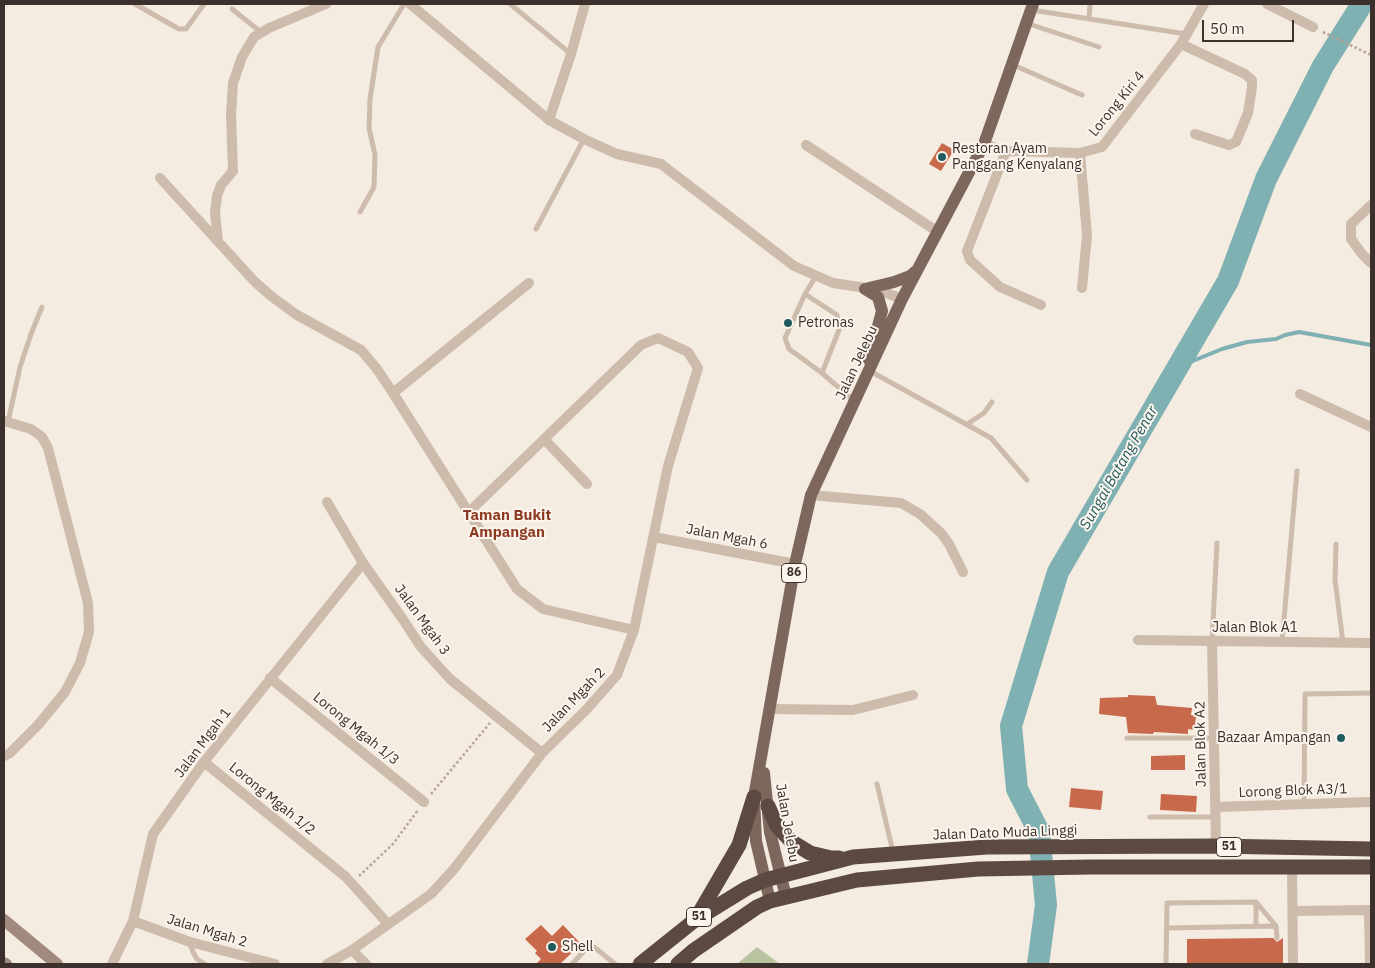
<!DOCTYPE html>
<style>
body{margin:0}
#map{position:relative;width:1375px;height:968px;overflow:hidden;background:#f4ebe1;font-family:"IBM Plex Sans",sans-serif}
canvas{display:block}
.frame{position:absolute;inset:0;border:5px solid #3b302b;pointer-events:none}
.scale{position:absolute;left:1202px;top:20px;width:92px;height:22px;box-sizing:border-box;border:2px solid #3b302b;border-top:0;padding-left:6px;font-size:15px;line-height:18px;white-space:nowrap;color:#3b302b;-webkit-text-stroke:4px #fbf5ee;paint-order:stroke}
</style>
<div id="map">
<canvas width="1375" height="968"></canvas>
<div class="frame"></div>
<div class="scale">50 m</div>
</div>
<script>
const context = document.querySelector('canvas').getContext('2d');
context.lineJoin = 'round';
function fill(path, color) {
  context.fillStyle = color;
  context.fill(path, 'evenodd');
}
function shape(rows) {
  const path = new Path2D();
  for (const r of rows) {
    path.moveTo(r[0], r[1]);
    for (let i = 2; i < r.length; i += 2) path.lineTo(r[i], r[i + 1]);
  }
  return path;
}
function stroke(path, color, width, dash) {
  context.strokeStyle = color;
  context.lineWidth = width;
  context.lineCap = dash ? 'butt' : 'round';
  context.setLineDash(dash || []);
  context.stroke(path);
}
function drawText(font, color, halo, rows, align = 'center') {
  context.font = font + ' "IBM Plex Sans",sans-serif';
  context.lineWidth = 4;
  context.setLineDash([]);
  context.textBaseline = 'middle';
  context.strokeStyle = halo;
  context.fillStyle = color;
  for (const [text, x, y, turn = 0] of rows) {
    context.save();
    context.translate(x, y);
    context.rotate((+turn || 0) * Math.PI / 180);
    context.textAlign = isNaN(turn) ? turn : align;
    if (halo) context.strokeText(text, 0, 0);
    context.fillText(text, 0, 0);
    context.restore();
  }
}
const green = shape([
 [757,947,780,964,737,964]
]);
const stream = shape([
 [1178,367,1222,349,1247,342,1276,339,1285,335,1299,332,1371,345]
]);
const river = shape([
 [1038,964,1046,905,1039,832,1017,789,1011,726,1058,572,1228,281,1266,179,1323,66,1362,4]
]);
const building = shape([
 [942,143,954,150,941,171,929,164],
 [1128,695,1155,696,1157,705,1192,708,1191,715,1196,715,1195,730,1188,729,1188,734,1154,732,1153,734,1128,733,1126,717,1099,714,1100,698,1128,697],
 [1185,755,1185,770,1151,770,1151,756],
 [1071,788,1103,791,1101,810,1069,807],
 [1161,794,1197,796,1196,812,1160,810],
 [541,925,552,936,563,925,581,944,560,964,536,964,541,959,535,953,537,951,525,939],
 [1273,938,1277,942,1283,938,1283,964,1187,964,1187,939]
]);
const path = shape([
 [1323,32,1371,55],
 [431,794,490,723],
 [359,876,393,844,418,810]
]);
const lane = shape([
 [135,4,179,29,186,29,204,4],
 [510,4,571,54],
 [232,9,262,33],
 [1032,10,1186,34],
 [1089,19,1090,4],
 [1026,23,1099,47],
 [1011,64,1082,95],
 [360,212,374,187,375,155,369,128,370,99,378,47,404,4],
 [536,229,584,139],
 [816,276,805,294,785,338,789,349,822,373,853,400],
 [805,294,837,315,839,330,822,373],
 [870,371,991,438,1027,480],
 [8,422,20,367,31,334,42,307],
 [967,424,984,413,992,402],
 [1336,544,1335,580,1343,642],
 [1212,642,1217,543],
 [1282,642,1297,471],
 [1127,738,1214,738],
 [877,784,893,852],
 [1304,804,1305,694,1371,693],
 [1150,817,1216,817],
 [1256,902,1256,926],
 [1167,928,1276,926],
 [190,943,193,952,197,959,205,964],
 [572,964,586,949,590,947,594,947,615,964],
 [1166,964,1167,903,1256,902,1276,926,1277,938]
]);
const street = shape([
 [410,4,549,120,584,139,617,154,661,164,794,266,833,283,879,290,902,299],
 [1267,4,1313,27],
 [1181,44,1245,74,1252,80,1252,87,1248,113,1236,142,1229,145,1195,134],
 [549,120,571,54,585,4],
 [984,144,1006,151,1080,153,1102,147,1181,44,1204,4],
 [806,145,938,232],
 [1006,151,967,251,970,260,1000,287,1041,305],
 [1080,153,1087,235,1082,288],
 [160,178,255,282,271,296,297,315,361,350,377,369,393,393,517,589,543,609,634,630],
 [1371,205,1351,224,1351,239,1362,254,1371,263],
 [218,241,215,213,217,196,221,185,233,171,231,115,233,83,242,57,254,37,269,28,326,4],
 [393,393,529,283],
 [1300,394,1371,427],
 [4,421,31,429,42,437,48,448,88,603,89,632,80,663,65,692,38,725,10,753,4,756],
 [544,439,587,484],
 [811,495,901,503,920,514,941,533,949,544,963,572],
 [327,502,363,563,402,618,421,647,450,679,542,753],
 [654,537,795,564],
 [1138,640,1371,643],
 [1212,642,1216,846],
 [270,678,424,802],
 [769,709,853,710,913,695],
 [204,762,346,877,388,924],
 [1216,807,1371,802],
 [1292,867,1293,964],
 [1369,910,1370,964],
 [1293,911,1371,910],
 [133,921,190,942,275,964],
 [352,950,366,964],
 [112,964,133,921,153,834,204,762,363,563],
 [327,964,352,950,431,894,454,869,542,753,586,710,617,675,634,630,668,466,698,368,688,352,658,338,641,345,469,512]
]);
const secondary = shape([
 [4,920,57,964],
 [4,963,6,964]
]);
const primary = shape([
 [865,289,878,297,882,311,869,360],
 [865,289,894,282,910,276,916,271],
 [764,773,770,832,786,897],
 [770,901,756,841,754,797,795,564,811,495,902,299,984,144,1033,4]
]);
const highway = shape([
 [768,806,777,826,792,842,810,853,831,858,839,858],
 [697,917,739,845,754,797],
 [640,964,695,920,747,888,765,880,853,857,987,847,1216,846,1371,849],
 [678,964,693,951,757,907,770,901,857,880,978,869,1090,867,1371,867]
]);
const markers = [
 [942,157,5,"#1f5a5e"],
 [788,323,5,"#1f5a5e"],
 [1341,738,5,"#1f5a5e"],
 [552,947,5,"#1f5a5e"]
];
const shields = [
 [794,573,25],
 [1229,847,25],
 [699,917,25]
];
const shieldNames = [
 ["86",794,573],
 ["51",1229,847],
 ["51",699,917]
];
const streetNames = [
 ["Lorong Kiri 4",1117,104,-51],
 ["Jalan Jelebu",857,363,-65],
 ["Jalan Mgah 6",727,537,11],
 ["Jalan Mgah 3",422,620,54],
 ["Jalan Blok A1",1255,628],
 ["Jalan Mgah 2",574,700,-46],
 ["Lorong Mgah 1/3",356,729,39],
 ["Jalan Mgah 1",203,743,-53],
 ["Jalan Blok A2",1201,744,-91],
 ["Lorong Blok A3/1",1293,791,-2],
 ["Lorong Mgah 1/2",272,799,39],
 ["Jalan Jelebu",787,823,80],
 ["Jalan Dato Muda Linggi",1005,833,-2],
 ["Jalan Mgah 2",207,931,17]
];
const poiNames = [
 ["Restoran Ayam",952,149],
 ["Panggang Kenyalang",952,165],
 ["Petronas",798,323],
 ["Bazaar Ampangan",1331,738,"right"],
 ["Shell",562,947]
];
const waterNames = [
 ["Sungai Batang Penar",1119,468,-60]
];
const neighbourhoodNames = [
 ["Taman Bukit",507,516],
 ["Ampangan",507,533]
];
fill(green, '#b8c4a0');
stroke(stream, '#7fb0b2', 4);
stroke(river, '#7fb0b2', 22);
fill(building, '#c8694b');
stroke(path, '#b9a596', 2.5, [2.5, 2.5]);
stroke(lane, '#cdbbac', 5);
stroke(street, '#cdbbac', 10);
stroke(secondary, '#a18a7d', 12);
stroke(primary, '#7d675c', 12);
stroke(highway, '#5c4a42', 15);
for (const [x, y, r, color] of markers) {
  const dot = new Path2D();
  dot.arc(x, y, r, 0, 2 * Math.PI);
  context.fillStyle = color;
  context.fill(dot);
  stroke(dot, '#fbf5ee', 2);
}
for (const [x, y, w] of shields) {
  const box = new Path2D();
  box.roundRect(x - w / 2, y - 9.5, w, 19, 4);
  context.fillStyle = '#fbf5ee';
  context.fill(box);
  stroke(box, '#3b302b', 1);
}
drawText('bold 12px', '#3b302b', null, shieldNames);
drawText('14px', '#3b302b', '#fbf5ee', streetNames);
drawText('14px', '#3b302b', '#fbf5ee', poiNames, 'left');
drawText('italic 15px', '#1f5a5e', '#fbf5ee', waterNames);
drawText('bold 15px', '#8c3b22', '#fbf5ee', neighbourhoodNames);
</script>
